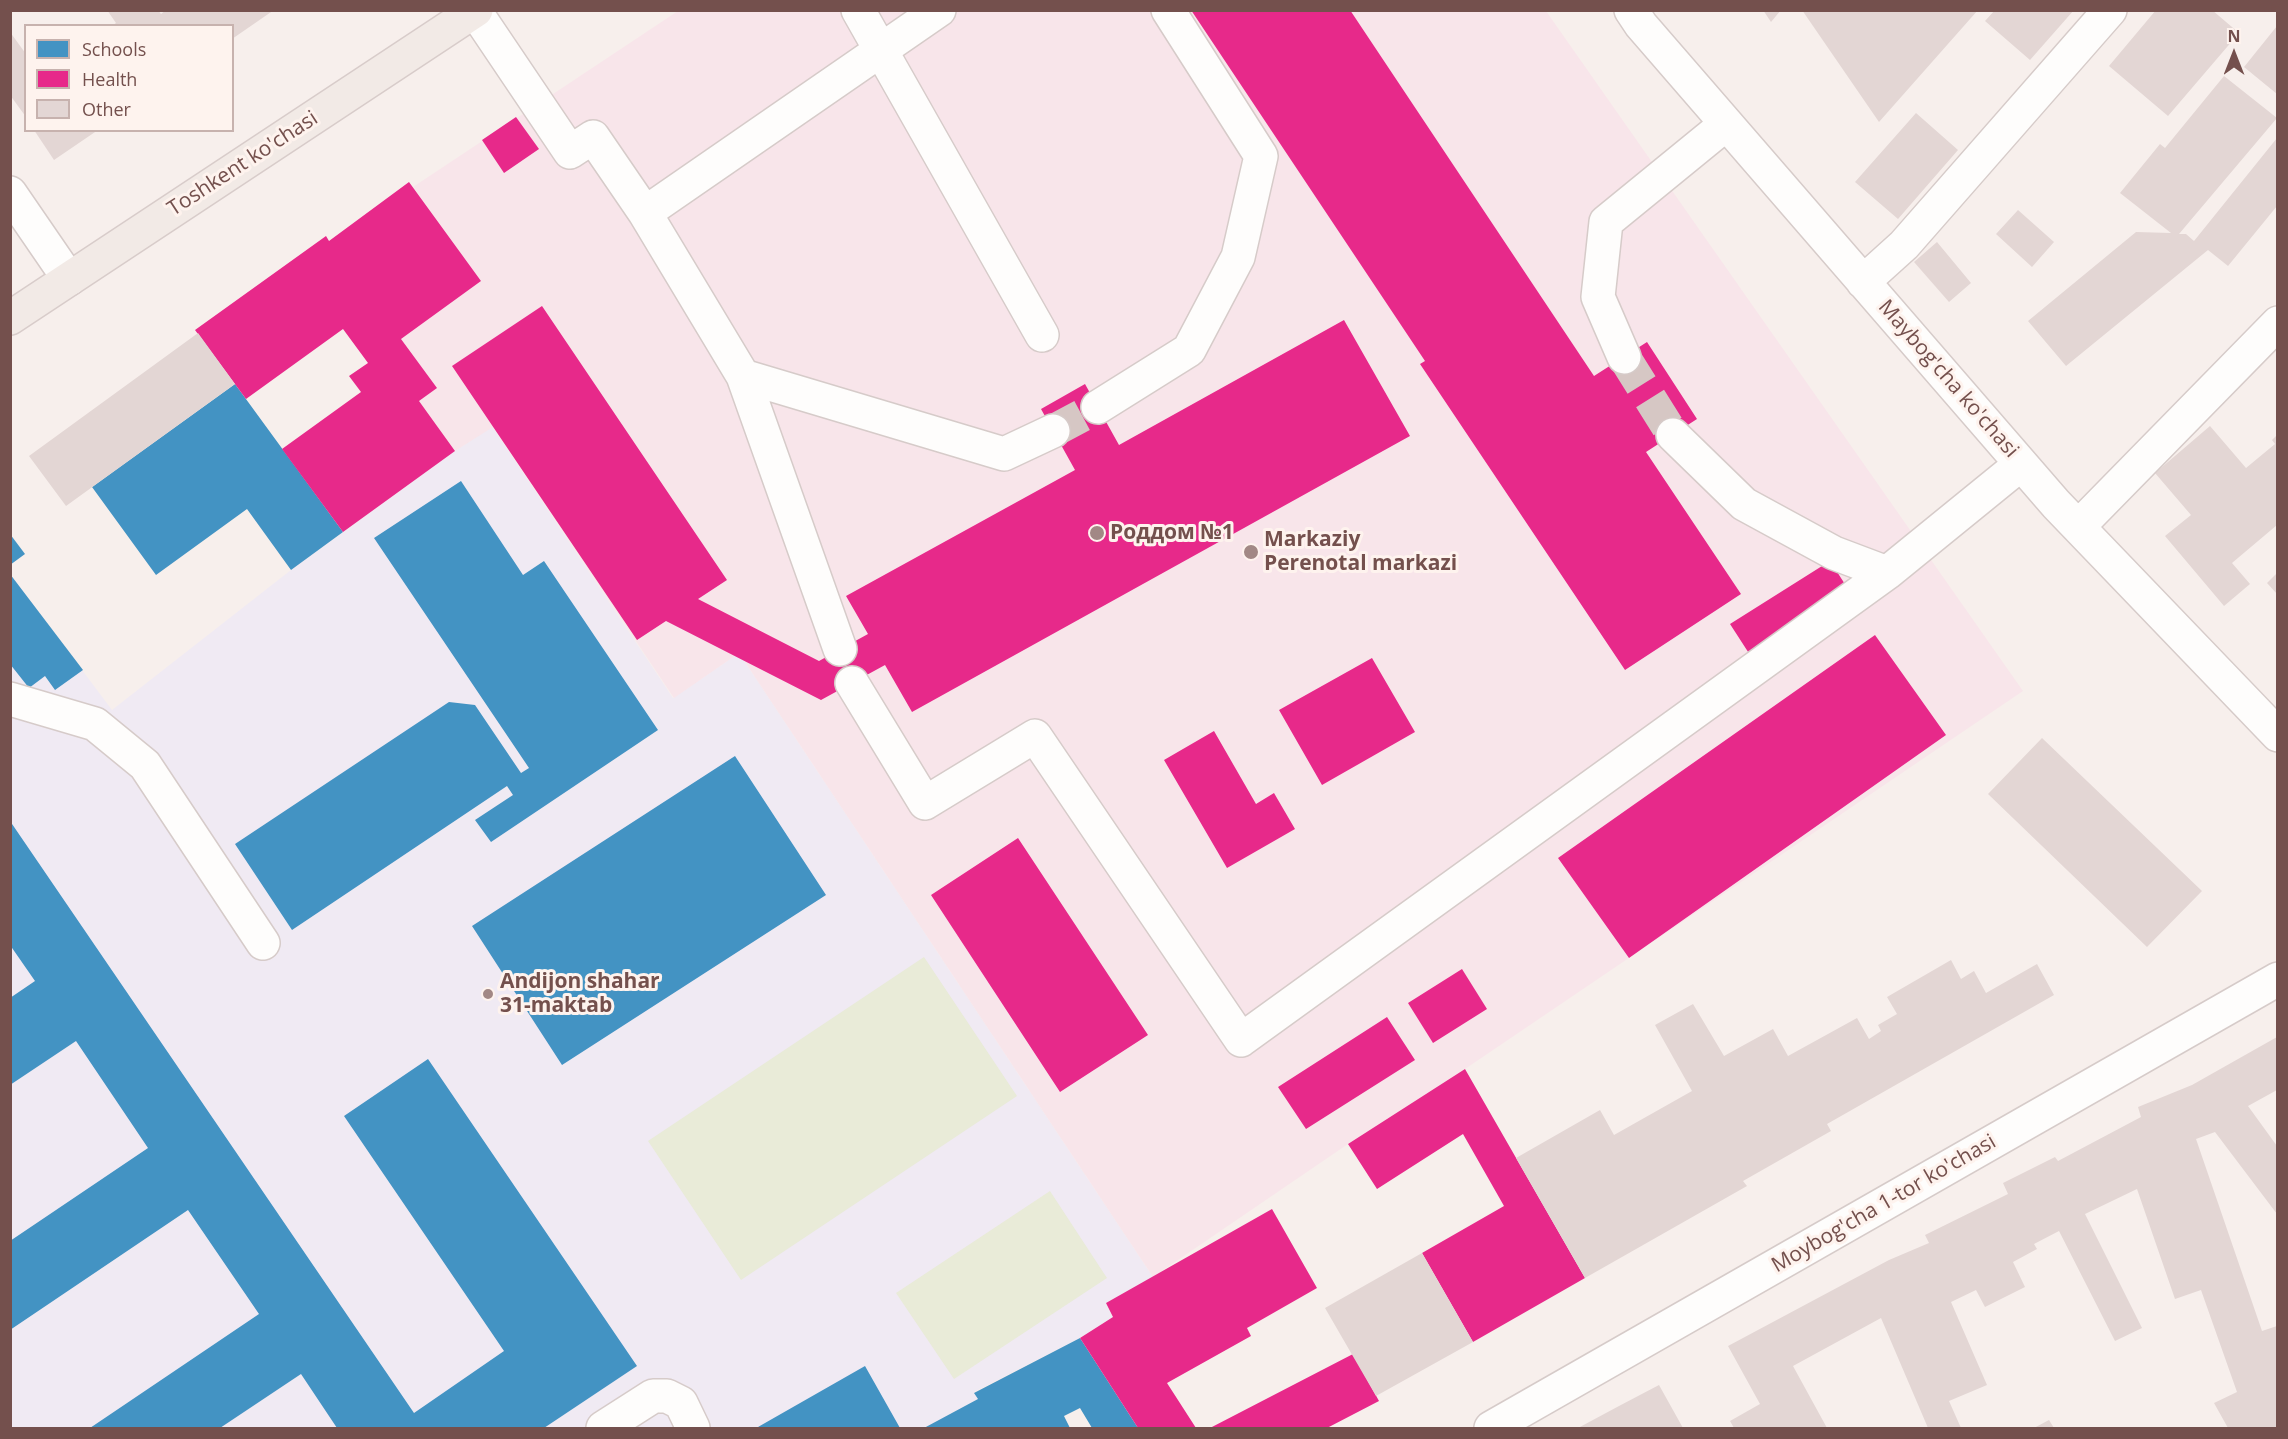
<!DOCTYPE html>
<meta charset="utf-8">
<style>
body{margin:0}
#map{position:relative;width:2288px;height:1439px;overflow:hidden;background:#f7efec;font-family:"Open Sans",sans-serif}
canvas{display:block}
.frame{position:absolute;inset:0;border:12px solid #74504d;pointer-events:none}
.legend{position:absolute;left:24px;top:24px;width:210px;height:108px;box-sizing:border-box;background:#fef3ee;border:2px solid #c7b2ae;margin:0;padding:8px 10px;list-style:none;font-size:18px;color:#74504d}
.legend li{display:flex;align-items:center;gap:12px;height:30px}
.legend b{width:30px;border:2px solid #c7b2ae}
.north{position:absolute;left:2204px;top:24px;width:60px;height:60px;-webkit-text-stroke:4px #fef3ee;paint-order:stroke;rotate:0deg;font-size:16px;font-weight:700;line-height:24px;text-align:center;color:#74504d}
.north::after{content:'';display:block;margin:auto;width:21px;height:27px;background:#74504d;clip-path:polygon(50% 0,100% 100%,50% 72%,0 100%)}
</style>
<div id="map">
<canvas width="2288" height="1439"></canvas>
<div class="frame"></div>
<ul class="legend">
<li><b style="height:16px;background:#4393c3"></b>Schools</li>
<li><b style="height:16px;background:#e7298a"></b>Health</li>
<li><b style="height:16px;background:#e3d6d4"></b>Other</li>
</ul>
<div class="north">N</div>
</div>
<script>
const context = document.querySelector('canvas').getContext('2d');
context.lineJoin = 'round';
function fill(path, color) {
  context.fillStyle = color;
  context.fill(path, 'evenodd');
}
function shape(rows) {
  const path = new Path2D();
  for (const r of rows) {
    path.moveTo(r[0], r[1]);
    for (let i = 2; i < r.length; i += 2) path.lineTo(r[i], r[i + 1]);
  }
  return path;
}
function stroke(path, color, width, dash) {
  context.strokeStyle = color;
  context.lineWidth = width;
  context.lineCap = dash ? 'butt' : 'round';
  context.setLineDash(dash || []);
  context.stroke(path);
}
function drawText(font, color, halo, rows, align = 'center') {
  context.font = font + ' "Open Sans",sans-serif';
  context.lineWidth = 6;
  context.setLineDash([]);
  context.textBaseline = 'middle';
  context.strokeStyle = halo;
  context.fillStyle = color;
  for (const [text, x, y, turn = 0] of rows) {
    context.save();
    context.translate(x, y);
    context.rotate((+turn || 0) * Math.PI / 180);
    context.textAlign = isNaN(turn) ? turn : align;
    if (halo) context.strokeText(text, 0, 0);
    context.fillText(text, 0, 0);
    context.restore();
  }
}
const education = shape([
 [492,426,673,698,739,653,1153,1277,1106,1303,1113,1317,1080,1338,974,1392,978,1399,924,1428,11,1428,10,574,112,710,291,570,455,451]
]);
const medical = shape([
 [678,11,1546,11,2023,691,1465,1069,1348,1144,1153,1277,739,653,674,698,493,427,455,451,419,401,436,388,401,339,481,281,413,187]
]);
const green = shape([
 [924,957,1017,1096,741,1280,648,1141],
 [1050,1191,1107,1278,954,1379,896,1293]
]);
const schools = shape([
 [235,384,343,532,291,570,247,509,156,575,92,487],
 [461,481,523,575,544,561,658,730,491,842,475,820,513,795,507,786,292,930,235,844,449,702,475,705,521,773,529,768,374,538],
 [10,534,25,554,10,565],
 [10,574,83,670,55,690,45,676,29,688,10,664],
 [735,756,826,895,562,1065,472,926],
 [10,821,414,1413,504,1351,344,1116,428,1059,637,1366,544,1428,337,1428,301,1374,220,1428,90,1428,259,1314,188,1210,10,1330,10,1241,148,1148,76,1041,10,1085,10,998,35,981,10,945],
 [1080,1338,1138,1428,1092,1428,1080,1408,1064,1416,1070,1428,924,1428,978,1399,974,1393],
 [865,1366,900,1428,759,1428,758,1427]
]);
const health = shape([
 [1191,10,1350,10,1594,376,1647,342,1697,419,1646,452,1741,594,1625,670,1420,364,1425,361],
 [516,117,539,149,504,173,482,140],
 [409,182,481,281,401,339,437,388,419,401,455,451,343,532,282,449,361,392,349,376,368,363,343,329,246,399,195,330,326,236,329,241],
 [542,306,727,580,698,599,819,661,868,634,846,596,1075,470,1041,409,1085,384,1119,445,1344,320,1410,436,912,712,885,665,821,700,666,621,637,640,452,366],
 [1830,561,1852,595,1752,658,1730,624],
 [1875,635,1946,735,1629,958,1558,858],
 [1372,658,1415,732,1322,785,1279,710],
 [1214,731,1256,804,1274,793,1295,829,1227,868,1164,760],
 [1018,838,1148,1035,1060,1092,931,895],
 [1462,969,1487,1009,1433,1043,1408,1003],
 [1387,1017,1415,1060,1306,1129,1278,1087],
 [1465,1069,1585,1278,1473,1342,1422,1253,1504,1206,1463,1134,1377,1189,1348,1144],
 [1272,1209,1317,1288,1247,1328,1251,1336,1167,1383,1196,1428,1138,1428,1080,1338,1113,1317,1106,1303],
 [1353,1354,1379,1401,1327,1428,1210,1428]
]);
const building = shape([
 [107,10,158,10,161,14,166,10,274,10,232,39,232,26,112,26,116,23],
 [1763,10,1781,10,1771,22],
 [1802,10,1978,10,1879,122],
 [1995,10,2074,10,2030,60,1985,21],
 [2156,10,2212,10,2239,33,2168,116,2109,66],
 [2277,26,2277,94,2244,67],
 [10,32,26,54,26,117,10,95],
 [2224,76,2277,118,2179,234,2186,234,2194,241,2277,138,2277,206,2228,266,2208,250,2066,366,2028,321,2136,232,2171,233,2120,193,2160,144,2165,148],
 [1916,113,1958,150,1898,219,1855,182],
 [34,130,98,130,54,160],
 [2018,210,2054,242,2032,267,1996,234],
 [1937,242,1971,283,1949,302,1914,262],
 [198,333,235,384,66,506,29,456],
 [2210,426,2246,468,2275,444,2272,440,2277,435,2277,525,2232,563,2250,584,2224,606,2165,536,2191,515,2155,473],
 [2277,573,2277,594,2267,583],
 [2042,738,2202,891,2147,947,1988,794],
 [1951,960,1961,979,1974,971,1986,993,2037,964,2054,995,1827,1124,1831,1131,1743,1181,1747,1186,1585,1278,1516,1158,1600,1110,1614,1135,1692,1091,1655,1025,1693,1004,1724,1056,1773,1029,1788,1056,1857,1018,1869,1039,1881,1031,1878,1025,1897,1014,1887,997],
 [2277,1037,2277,1090,2248,1106,2277,1146,2277,1214,2215,1132,2196,1139,2262,1331,2277,1326,2277,1428,2228,1428,2214,1403,2237,1392,2201,1290,2175,1299,2137,1189,2085,1214,2142,1328,2115,1341,2059,1231,2034,1244,2037,1249,2013,1262,2025,1287,1985,1307,1976,1290,1951,1302,1987,1385,1949,1401,1961,1428,1928,1428,1881,1318,1793,1366,1827,1428,1734,1428,1730,1421,1760,1404,1728,1346,1889,1260,1929,1243,1925,1235,2008,1194,2003,1183,2055,1157,2058,1161,2141,1117,2138,1107,2192,1085],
 [1422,1253,1473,1342,1376,1396,1325,1308],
 [1659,1385,1683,1428,1578,1428,1619,1406],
 [2049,1420,2054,1428,2034,1428]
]);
const minorTunnel = shape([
 [1624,357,1673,435],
 [1053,431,1098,407]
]);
const minor = shape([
 [858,10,1042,335],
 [1631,10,1641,25,2056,504,2278,735],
 [475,11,570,152,593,137,645,213,743,376,840,649],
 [10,193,69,279],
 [645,213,939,10],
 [1863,282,1904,245,2110,10],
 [1624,357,1598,297,1606,222,1726,124],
 [743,376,1004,454,1053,431],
 [1098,407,1189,350,1238,257,1261,156,1168,10],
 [1673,435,1744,504,1834,553,1887,573],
 [2078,527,2278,323],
 [852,683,925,803,1035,736,1241,1040,1887,573,2021,464],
 [10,699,95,724,145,765,263,943],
 [603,1428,653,1396,667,1396,681,1403,693,1428],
 [1491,1428,2278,979]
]);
const major = shape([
 [10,318,476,10]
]);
const markers = [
 [1097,533,8,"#a28885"],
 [1251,552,8,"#a28885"],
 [488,994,6,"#a28885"]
];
const streetNames = [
 ["Toshkent ko'chasi",243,164,-33],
 ["Maybog'cha ko'chasi",1948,379,49],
 ["Moybog'cha 1-tor ko'chasi",1884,1204,-30]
];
const poiNames = [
 ["Роддом №1",1110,533],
 ["Markaziy",1264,540],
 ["Perenotal markazi",1264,564],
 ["Andijon shahar",500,982],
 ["31-maktab",500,1006]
];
fill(education, '#f0eaf3');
fill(medical, '#f8e5ea');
fill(green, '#e9ebd8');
fill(schools, '#4393c3');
fill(health, '#e7298a');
fill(building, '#e3d6d4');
stroke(minorTunnel, '#d6c7c4', 33, [33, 16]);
stroke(minor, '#d6cbc9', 36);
stroke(major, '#d8ccca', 36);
stroke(minor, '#fefdfc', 33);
stroke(major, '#f2eae6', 33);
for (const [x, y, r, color] of markers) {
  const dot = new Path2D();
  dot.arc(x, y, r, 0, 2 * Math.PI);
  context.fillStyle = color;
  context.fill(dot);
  stroke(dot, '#fef3ee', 2);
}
drawText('21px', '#74504d', '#fef3ee', streetNames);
drawText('bold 21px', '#74504d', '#fef3ee', poiNames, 'left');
</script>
